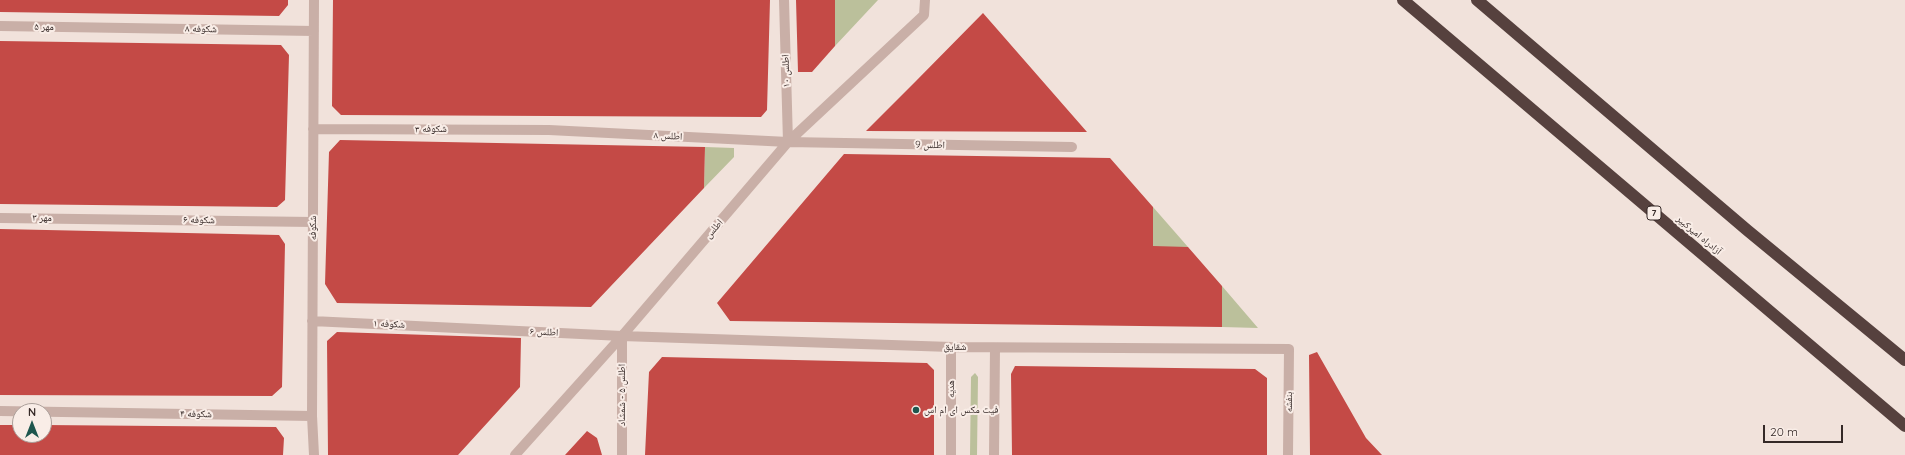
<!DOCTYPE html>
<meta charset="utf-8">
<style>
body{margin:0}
#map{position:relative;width:1905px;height:455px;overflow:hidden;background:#f1e2db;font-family:Quicksand,sans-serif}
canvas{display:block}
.north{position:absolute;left:12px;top:403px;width:40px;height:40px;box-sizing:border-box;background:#f9ede7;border:1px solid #ab9f9a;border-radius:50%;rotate:0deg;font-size:11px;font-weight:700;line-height:16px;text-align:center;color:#352927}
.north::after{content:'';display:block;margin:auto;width:14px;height:18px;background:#1e564e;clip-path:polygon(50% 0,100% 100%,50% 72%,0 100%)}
.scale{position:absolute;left:1763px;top:425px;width:80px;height:18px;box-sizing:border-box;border:2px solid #352927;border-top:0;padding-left:5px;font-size:12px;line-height:14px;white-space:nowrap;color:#352927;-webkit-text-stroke:3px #f9ede7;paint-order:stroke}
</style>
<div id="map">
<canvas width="1905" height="455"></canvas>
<div class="north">N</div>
<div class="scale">20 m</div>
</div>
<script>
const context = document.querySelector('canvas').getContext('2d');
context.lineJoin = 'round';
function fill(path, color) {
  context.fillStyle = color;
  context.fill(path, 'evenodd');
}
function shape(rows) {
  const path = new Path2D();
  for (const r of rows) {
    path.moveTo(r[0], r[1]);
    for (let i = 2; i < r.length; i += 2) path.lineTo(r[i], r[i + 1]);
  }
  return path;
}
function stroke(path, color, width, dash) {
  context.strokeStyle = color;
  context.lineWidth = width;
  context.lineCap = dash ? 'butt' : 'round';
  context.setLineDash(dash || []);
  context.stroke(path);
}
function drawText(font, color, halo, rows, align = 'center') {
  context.font = font + ' Quicksand,"Noto Naskh Arabic",sans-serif';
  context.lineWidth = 4;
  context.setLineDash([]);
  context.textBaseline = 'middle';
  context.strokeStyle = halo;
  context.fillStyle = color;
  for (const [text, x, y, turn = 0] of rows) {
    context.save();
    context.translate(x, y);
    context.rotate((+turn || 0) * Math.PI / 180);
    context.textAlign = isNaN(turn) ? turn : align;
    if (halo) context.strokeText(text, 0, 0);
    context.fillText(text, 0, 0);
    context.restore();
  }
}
const green = shape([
 [835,0,878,0,835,46],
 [705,147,734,148,734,157,704,188],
 [1153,207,1188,247,1153,247],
 [1222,286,1258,328,1222,327],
 [975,373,978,377,977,455,970,455,971,377]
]);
const building = shape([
 [0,0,288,0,288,5,279,16,0,12],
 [333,0,770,0,767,110,761,117,341,115,332,106],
 [796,0,835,0,835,46,812,72,798,72],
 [983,13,1087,132,866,131,915,82],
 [0,41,281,45,289,55,285,200,277,207,0,204],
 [340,140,705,147,704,188,591,307,337,303,325,284,329,152],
 [844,154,1110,158,1153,207,1153,246,1188,247,1222,286,1222,327,730,321,717,303],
 [0,229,279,235,285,244,282,387,272,396,0,395],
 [337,332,521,338,520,387,458,455,328,455,327,341],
 [1317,352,1366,438,1382,455,1310,455,1309,355],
 [662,357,927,363,934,370,934,455,645,455,649,372],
 [1015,366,1255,369,1267,378,1267,455,1012,455,1011,374],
 [0,425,20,425,20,435,44,435,44,425,276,427,284,438,283,455,0,455],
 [587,431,597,438,602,455,565,455]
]);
const street = shape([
 [314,0,312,416,314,455],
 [784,0,788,142],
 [0,26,314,31],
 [313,129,549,130,788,142,1072,147],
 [0,218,313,222],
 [312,321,622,336,951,347,1289,349,1288,455],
 [0,411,312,416],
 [515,455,622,336,788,142,924,15,925,0],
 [622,455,622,336],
 [951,455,951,347],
 [994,455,995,348]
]);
const highway = shape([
 [1403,0,1905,426],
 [1477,0,1747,230,1905,360]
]);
const markers = [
 [916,410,4,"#1e564e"]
];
const shields = [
 [1654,213,14]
];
const shieldNames = [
 ["7",1654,213]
];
const streetNames = [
 ["مهر ۵",44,27,1],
 ["شکوفه ۸",201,29,1],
 ["اطلس ۱۰",786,71,-92],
 ["شکوفه ۳",431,129],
 ["اطلس ۸",668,136,3],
 ["اطلس 9",930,145,1],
 ["مهر ۳",42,218,1],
 ["شکوفه ۶",199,220,1],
 ["شکوفه",313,228,-90],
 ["اطلس",714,229,-49],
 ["آزادراه امیرکبیر",1699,235,40],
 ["شکوفه ۱",389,324,3],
 ["اطلس ۶",544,332,3],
 ["شقایق",955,347,1],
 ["هدیه",951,389,-90],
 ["اطلس ۵ - شمشاد",622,395,-90],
 ["بنفشه",1289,402,-90],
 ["شکوفه ۴",196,414,1]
];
const poiNames = [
 ["فیت مکس ای ام اس",924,410]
];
fill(green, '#bbc09b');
fill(building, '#c44a46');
stroke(street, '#c9afa7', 10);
stroke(highway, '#56413e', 12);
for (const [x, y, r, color] of markers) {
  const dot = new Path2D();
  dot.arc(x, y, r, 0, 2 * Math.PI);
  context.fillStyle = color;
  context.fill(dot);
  stroke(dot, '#f9ede7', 1.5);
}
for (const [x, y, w] of shields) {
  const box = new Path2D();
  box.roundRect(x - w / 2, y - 7, w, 14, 3);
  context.fillStyle = '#f9ede7';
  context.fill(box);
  stroke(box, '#352927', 1);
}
drawText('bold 9px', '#352927', null, shieldNames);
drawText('10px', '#352927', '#f9ede7', streetNames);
drawText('10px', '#352927', '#f9ede7', poiNames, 'left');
</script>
